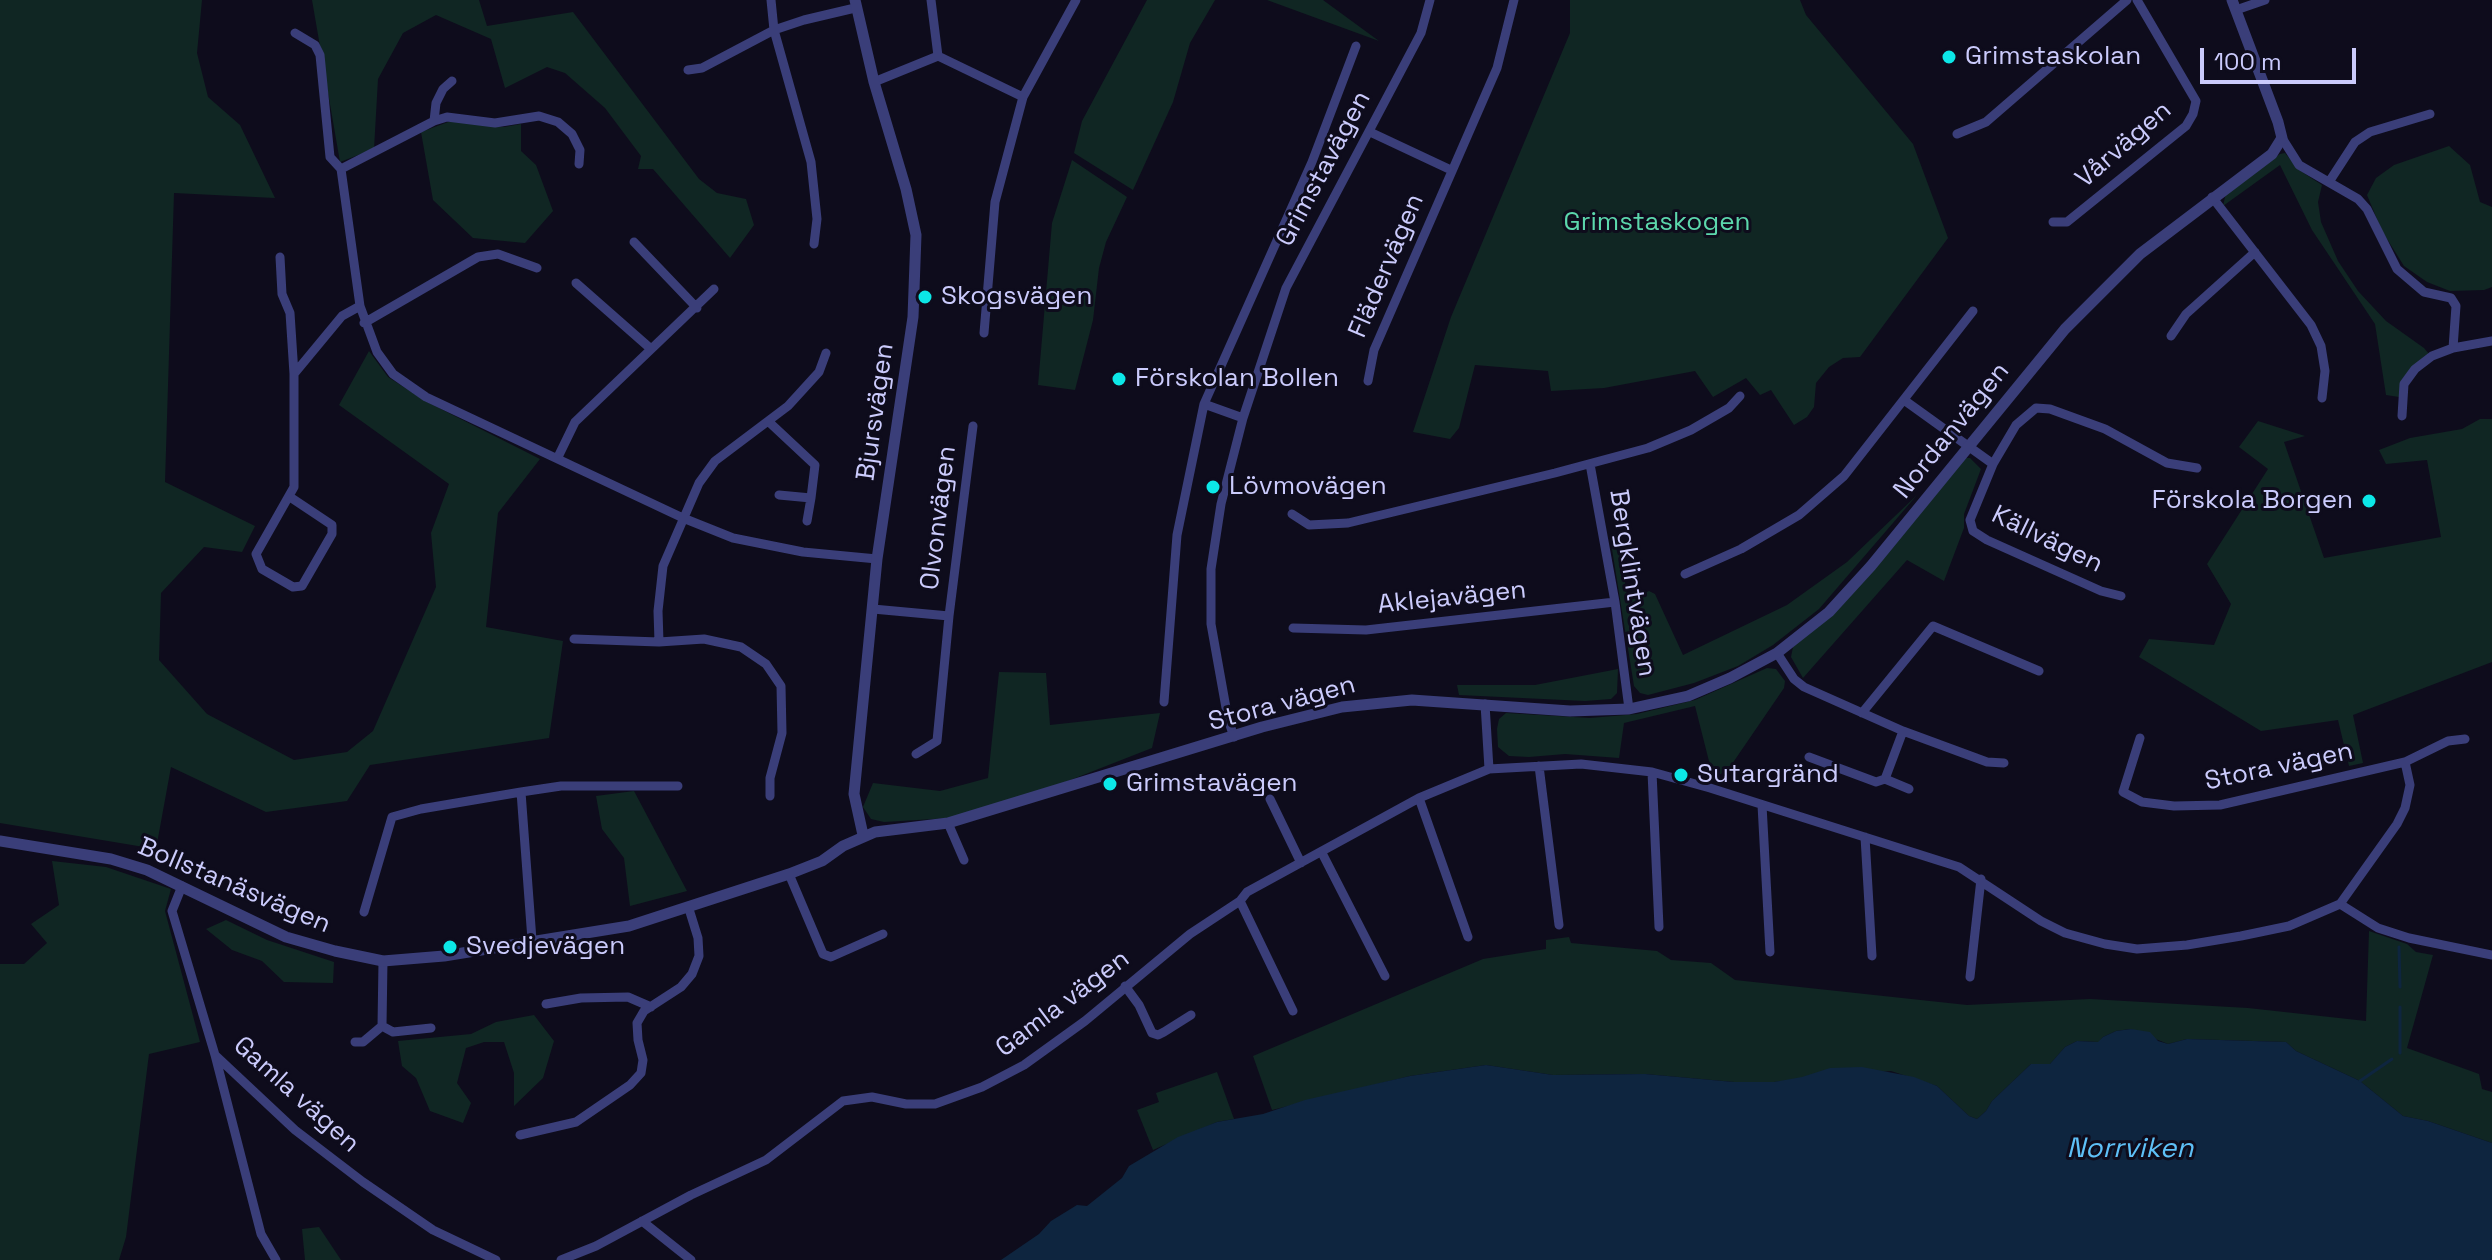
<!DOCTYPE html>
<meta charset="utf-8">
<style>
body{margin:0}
#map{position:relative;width:2492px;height:1260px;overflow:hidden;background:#0e0c1c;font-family:"Space Grotesk",sans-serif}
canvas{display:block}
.scale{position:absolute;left:2200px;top:48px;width:156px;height:36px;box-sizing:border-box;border:4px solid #cbcbfc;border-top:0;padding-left:10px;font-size:24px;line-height:28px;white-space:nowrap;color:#cbcbfc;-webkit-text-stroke:6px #0e0c1c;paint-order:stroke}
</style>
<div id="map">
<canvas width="2492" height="1260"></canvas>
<div class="scale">100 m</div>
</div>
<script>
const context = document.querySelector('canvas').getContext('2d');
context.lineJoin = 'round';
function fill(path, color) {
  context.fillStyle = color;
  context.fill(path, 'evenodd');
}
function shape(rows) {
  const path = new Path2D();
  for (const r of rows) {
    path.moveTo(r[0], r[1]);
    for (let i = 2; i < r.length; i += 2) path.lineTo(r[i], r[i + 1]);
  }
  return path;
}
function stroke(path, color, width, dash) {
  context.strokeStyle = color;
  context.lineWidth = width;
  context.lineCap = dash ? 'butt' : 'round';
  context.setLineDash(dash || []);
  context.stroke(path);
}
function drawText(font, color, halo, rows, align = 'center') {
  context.font = font + ' "Space Grotesk",sans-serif';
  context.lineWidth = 6;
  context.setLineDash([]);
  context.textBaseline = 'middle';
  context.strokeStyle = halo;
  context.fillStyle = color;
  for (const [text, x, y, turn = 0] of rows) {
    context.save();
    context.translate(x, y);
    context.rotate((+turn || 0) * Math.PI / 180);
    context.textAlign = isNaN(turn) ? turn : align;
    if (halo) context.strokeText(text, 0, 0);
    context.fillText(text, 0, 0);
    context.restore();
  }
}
const green = shape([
 [0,0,202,0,197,53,208,97,240,125,275,198,174,193,165,482,255,526,242,552,204,547,161,593,159,660,207,714,294,760,347,752,373,731,436,587,431,533,449,484,339,405,369,351,388,377,427,402,540,459,498,513,486,627,563,641,549,738,370,765,347,801,266,812,171,767,156,849,0,823],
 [312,0,479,0,487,26,573,12,699,179,717,193,746,199,754,225,730,258,653,169,638,169,641,156,605,108,565,73,547,67,505,88,491,39,436,15,403,33,378,79,374,149,340,162],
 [1147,0,1215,0,1190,43,1173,102,1133,190,1074,153,1082,121],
 [1267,0,1323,0,1379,41],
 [1570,0,1800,0,1806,15,1913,144,1948,238,1860,357,1843,358,1829,367,1816,383,1814,407,1807,417,1794,425,1771,390,1760,395,1746,378,1713,397,1695,371,1604,388,1551,391,1548,371,1475,365,1459,428,1450,439,1413,432,1451,317,1570,33],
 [451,121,504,127,521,124,521,151,536,165,553,211,525,243,473,238,433,200,421,132],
 [2449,146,2470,165,2480,202,2492,207,2492,287,2484,290,2450,291,2427,282,2404,266,2382,231,2367,195,2376,178,2394,165],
 [2285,153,2299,170,2322,185,2318,202,2321,222,2338,261,2358,291,2386,321,2424,348,2429,354,2403,378,2399,397,2386,395,2375,324,2312,230,2280,165,2223,206,2226,193,2280,154],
 [1072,160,1127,197,1106,242,1099,268,1093,320,1075,390,1038,385,1052,223],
 [2480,419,2492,419,2492,662,2353,715,2363,763,2349,766,2338,720,2261,731,2139,657,2149,639,2214,645,2231,604,2207,564,2268,469,2239,447,2258,421,2305,436,2284,442,2324,558,2441,537,2427,460,2386,464,2379,450,2410,438,2462,429],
 [1964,458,1970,458,1981,469,1964,514,1964,528,1944,581,1907,560,1803,678,1791,657,1793,647],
 [1917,495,1819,609,1773,645,1738,666,1694,683,1648,695,1640,693,1634,686,1611,543,1620,550,1628,601,1649,591,1655,594,1683,655,1787,605,1847,562],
 [1767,668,1776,669,1785,681,1784,688,1732,764,1721,774,1713,777,1695,706,1624,723,1619,758,1565,754,1529,757,1509,756,1498,747,1497,729,1499,719,1506,713,1590,718,1637,714,1695,700],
 [1618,669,1617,693,1611,699,1585,701,1459,695,1457,685,1535,685],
 [999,672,1046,673,1050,725,1160,713,1152,748,1050,788,951,818,884,822,871,819,863,807,873,783,940,791,988,778],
 [634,791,687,891,630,906,624,858,602,829,596,796],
 [52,861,106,867,171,889,165,911,200,1042,149,1054,126,1237,119,1260,0,1260,0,964,24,964,47,943,31,924,59,905],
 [226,920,267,940,334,962,333,983,284,982,262,961,232,950,206,929],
 [2369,931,2407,944,2416,952,2433,955,2407,1048,2479,1074,2482,1089,2492,1092,2492,1143,2428,1121,2403,1116,2360,1081,2296,1051,2286,1042,2187,1039,2168,1044,2131,1029,2116,1031,2103,1037,2099,1042,2077,1041,2065,1047,2050,1064,2031,1064,1992,1101,1986,1111,1977,1119,1969,1116,1937,1086,1891,1071,1774,1082,1734,1082,1645,1074,1553,1075,1486,1065,1410,1076,1272,1110,1253,1056,1483,959,1546,949,1546,940,1569,937,1571,943,1657,951,1671,960,1711,963,1735,980,1967,1005,2090,999,2248,1008,2366,1021],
 [534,1015,554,1041,543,1078,514,1106,514,1073,504,1042,484,1042,466,1048,457,1083,471,1103,463,1123,430,1111,416,1078,402,1066,398,1041,471,1034,496,1022],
 [1217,1072,1234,1119,1217,1122,1153,1150,1137,1110,1159,1102,1156,1093],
 [319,1227,341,1260,305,1260,302,1229]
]);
const water = shape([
 [2131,1029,2150,1032,2158,1041,2168,1044,2187,1039,2286,1042,2296,1051,2360,1081,2403,1116,2428,1121,2492,1143,2492,1260,1001,1260,1039,1234,1051,1221,1077,1205,1087,1206,1122,1178,1129,1166,1178,1137,1217,1122,1263,1114,1305,1100,1410,1076,1486,1065,1553,1075,1645,1074,1734,1082,1774,1082,1802,1077,1830,1068,1862,1067,1914,1077,1937,1086,1969,1116,1977,1119,1986,1111,1992,1101,2031,1064,2050,1064,2065,1047,2077,1041,2098,1042,2103,1037,2116,1031]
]);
const stream = shape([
 [2399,947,2400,987],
 [2400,1007,2400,1053],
 [2360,1081,2392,1059]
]);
const minor = shape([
 [771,0,774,30,811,162,817,219,814,244],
 [2236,10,2265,0],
 [295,33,315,45,320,55,330,157,341,169,360,306,377,352,393,374,426,397,683,518,733,538,803,552,877,559],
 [938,56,1023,97,995,202,984,333],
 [688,70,702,68,774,30,804,20,855,8],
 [874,82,938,56,931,0],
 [1023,97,1076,0],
 [434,121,436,103,443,89,452,81],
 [1370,132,1451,170],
 [1957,134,1986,122,2127,0],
 [2282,138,2299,165,2358,199,2367,209,2397,269,2424,292,2451,298,2456,306,2453,348],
 [341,169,434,121,447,117,495,123,539,116,558,122,572,134,580,150,579,164],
 [2329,182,2355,142,2370,132,2430,114],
 [2212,197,2311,325,2321,346,2325,371,2322,398],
 [2053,222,2067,222,2186,126,2193,114,2196,101,2137,0],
 [634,242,697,308],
 [280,257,282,294,290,313,294,374],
 [576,283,651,349],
 [364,323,478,257,498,254,537,268],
 [2171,336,2186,314,2255,252],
 [1368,381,1374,350,1497,68,1514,0],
 [1904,400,1993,464],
 [1204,404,1243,418],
 [2402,416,2404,384,2415,369,2432,356,2453,348,2492,341],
 [769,422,815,465,811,498,779,495],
 [558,457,575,422,714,289],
 [1590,464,1615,602,1629,709],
 [290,497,332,525,332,534,302,586,293,587,262,569,256,554,294,487,294,374,342,316,360,306],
 [1292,514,1309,525,1348,523,1555,473,1648,448,1691,430,1729,408,1740,396],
 [807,521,811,498],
 [1685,574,1741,549,1799,515,1844,476,1973,311],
 [2121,596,2101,591,1987,540,1973,531,1970,520,1993,464,2016,425,2036,408,2050,409,2105,429,2167,463,2197,468],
 [873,609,949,616],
 [1293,628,1366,630,1615,602],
 [574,639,659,642],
 [1777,653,1794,679,1804,687,1903,731,1987,762,2004,763],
 [1164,702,1177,535,1204,404,1312,162,1356,46],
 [1485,704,1489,769,1581,764,1652,772,1710,788,1959,867,2041,921,2065,933,2105,944,2137,949,2187,945,2241,936,2289,926,2340,904,2378,928,2409,938,2492,955],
 [1862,713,1933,626,2039,671],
 [1234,737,1228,719,1211,624,1211,569,1221,504,1243,418,1286,288,1421,33,1430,0],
 [2140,738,2123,792,2142,802,2174,806,2220,805,2405,762],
 [916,754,937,741,949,616,973,426],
 [1809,757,1876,782,1885,779,1903,731],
 [1539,766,1559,925],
 [1652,772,1659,927],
 [1885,779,1909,789],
 [521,792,561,786,678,786],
 [770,796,770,778,782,733,781,686,766,664,741,647,704,639,659,642,658,611,663,566,699,483,715,461,788,406,819,372,826,353],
 [1419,798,1468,937],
 [1270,799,1301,863],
 [1762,805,1770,952],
 [948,823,964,860],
 [1865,837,1872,956],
 [1322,853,1385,976],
 [789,874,823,954,831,957,883,934],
 [182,886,172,911,215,1055,295,1130,363,1182,433,1230,496,1260],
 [1240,901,1293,1011],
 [2340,904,2397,824,2405,808,2410,785,2405,762,2448,741,2465,739],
 [364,912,392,817,421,809,521,792,532,940],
 [383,961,382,1026,393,1032,431,1028],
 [1970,977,1981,879],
 [1125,986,1139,1005,1152,1033,1158,1035,1164,1032,1191,1015],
 [546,1004,581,998,628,997,651,1007],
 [355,1042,363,1042,382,1026],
 [215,1055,261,1234,276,1260],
 [520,1135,576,1122,630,1085,641,1073,643,1060,638,1040,637,1023,644,1011,681,987,692,974,699,956,698,938,689,909],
 [642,1221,691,1260],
 [561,1260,596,1246,691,1195,766,1160,843,1101,872,1097,906,1104,935,1104,982,1087,1024,1065,1085,1021,1190,934,1240,901,1247,892,1419,798,1489,769]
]);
const tertiary = shape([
 [855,0,874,82,906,189,916,235,913,317,877,559,854,794,863,835],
 [0,841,111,859,147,870,286,937,335,951,383,961,444,956,629,926,789,874,822,861,843,846,875,832,948,823,1262,727,1342,707,1412,700,1570,711,1629,709,1688,696,1730,678,1777,653,1829,612,1871,566,2065,329,2140,254,2272,154,2282,138,2278,122,2232,0]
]);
const markers = [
 [1949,57,8,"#0ce7e7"],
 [925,297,8,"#0ce7e7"],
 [1119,379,8,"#0ce7e7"],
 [1213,487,8,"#0ce7e7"],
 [2369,501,8,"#0ce7e7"],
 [1681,775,8,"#0ce7e7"],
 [1110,784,8,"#0ce7e7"],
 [450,947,8,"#0ce7e7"]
];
const poiNames = [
 ["Grimstaskolan",1965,57],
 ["Skogsvägen",941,297],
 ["Förskolan Bollen",1135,379],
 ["Lövmovägen",1229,487],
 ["Förskola Borgen",2353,501,"right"],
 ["Sutargränd",1697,775],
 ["Grimstavägen",1126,784],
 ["Svedjevägen",466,947]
];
const streetNames = [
 ["Vårvägen",2124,145,-41],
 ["Grimstavägen",1324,169,-62],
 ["Flädervägen",1387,266,-67],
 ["Bjursvägen",876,412,-82],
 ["Nordanvägen",1952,431,-51],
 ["Olvonvägen",939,518,-83],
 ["Källvägen",2047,540,26],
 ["Bergklintvägen",1632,583,81],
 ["Aklejavägen",1452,598,-6],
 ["Stora vägen",1282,704,-15],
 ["Stora vägen",2279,767,-12],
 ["Bollstanäsvägen",234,886,23],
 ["Gamla vägen",1063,1004,-37],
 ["Gamla vägen",296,1095,42]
];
const parkNames = [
 ["Grimstaskogen",1657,223]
];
const waterNames = [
 ["Norrviken",2130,1149]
];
fill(green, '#102623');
fill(water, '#0e253f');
stroke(stream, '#0e253f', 3);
stroke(minor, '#3a3e79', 9);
stroke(tertiary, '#3a3e79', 11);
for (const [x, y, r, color] of markers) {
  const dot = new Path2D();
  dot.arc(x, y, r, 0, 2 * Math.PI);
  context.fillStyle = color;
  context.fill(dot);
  stroke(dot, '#0e0c1c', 3);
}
drawText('26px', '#cbcbfc', '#0e0c1c', poiNames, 'left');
drawText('26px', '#cbcbfc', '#0e0c1c', streetNames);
drawText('26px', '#5cd7ac', '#0e0c1c', parkNames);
drawText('italic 28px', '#5ec0f7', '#0e0c1c', waterNames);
</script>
